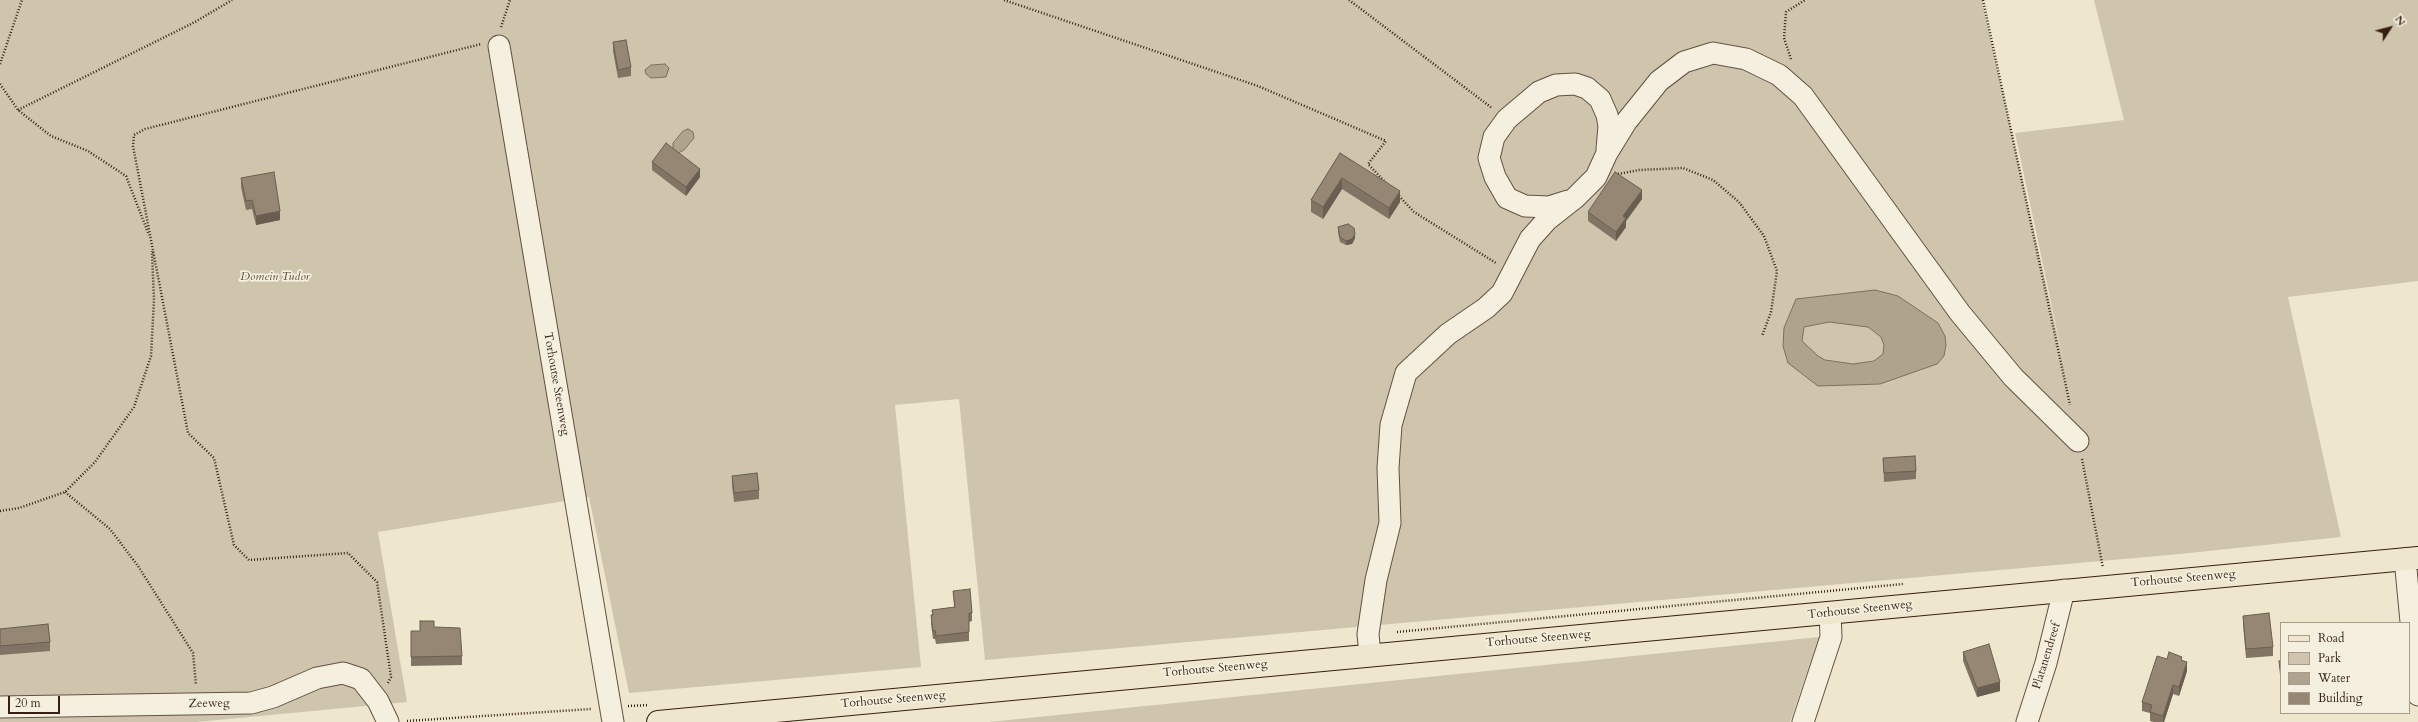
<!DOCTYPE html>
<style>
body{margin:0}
#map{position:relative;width:2418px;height:722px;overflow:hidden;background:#eee7cd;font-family:Cardo,serif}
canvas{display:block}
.legend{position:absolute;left:2280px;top:622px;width:130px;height:92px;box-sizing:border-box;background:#f4efde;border:1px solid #a89b8d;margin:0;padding:5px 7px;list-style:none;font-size:12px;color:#371e13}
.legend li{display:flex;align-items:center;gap:8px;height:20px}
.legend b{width:20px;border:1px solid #a89b8d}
.north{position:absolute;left:2370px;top:8px;width:40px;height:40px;-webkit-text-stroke:3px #f4efde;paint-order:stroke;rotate:54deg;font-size:11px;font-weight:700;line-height:16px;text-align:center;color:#371e13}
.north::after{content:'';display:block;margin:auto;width:14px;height:18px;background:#371e13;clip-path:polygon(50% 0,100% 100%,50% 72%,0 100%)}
.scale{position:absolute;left:8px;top:696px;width:52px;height:18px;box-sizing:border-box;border:2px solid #371e13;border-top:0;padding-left:5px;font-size:12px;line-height:14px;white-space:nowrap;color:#371e13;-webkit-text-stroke:3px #f4efde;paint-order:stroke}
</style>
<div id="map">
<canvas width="2418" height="722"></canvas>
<ul class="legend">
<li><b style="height:5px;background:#eee7cd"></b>Road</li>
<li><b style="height:11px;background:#cfc5ad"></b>Park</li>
<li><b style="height:11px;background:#b0a38e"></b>Water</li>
<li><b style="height:11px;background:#968774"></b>Building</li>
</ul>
<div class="north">N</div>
<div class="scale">20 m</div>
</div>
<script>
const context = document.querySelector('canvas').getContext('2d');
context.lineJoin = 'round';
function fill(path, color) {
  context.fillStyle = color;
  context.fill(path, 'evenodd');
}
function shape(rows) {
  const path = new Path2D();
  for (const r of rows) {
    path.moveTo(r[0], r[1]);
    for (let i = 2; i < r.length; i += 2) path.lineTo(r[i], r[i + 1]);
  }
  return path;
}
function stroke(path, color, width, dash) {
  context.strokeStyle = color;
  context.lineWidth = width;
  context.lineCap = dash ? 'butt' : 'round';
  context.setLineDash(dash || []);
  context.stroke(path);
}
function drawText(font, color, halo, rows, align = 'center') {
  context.font = font + ' Cardo,serif';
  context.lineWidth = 3.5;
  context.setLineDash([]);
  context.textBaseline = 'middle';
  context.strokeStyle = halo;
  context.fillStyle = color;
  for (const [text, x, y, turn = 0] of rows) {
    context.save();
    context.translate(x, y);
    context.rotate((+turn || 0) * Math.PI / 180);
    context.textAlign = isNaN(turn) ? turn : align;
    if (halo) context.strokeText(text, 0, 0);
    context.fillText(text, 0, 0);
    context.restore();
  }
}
const green = shape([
 [0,0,1982,0,2066,373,2015,133,2124,120,2094,0,2418,0,2418,281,2288,297,2341,537,2180,554,985,660,959,399,895,405,921,667,629,693,589,497,378,532,407,702,197,722,0,722],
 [1819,637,1790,722,989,722]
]);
const water = shape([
 [665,64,669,68,666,77,651,78,646,74,645,70,651,65,665,64],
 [688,129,693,132,694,138,684,150,678,153,673,148,673,143,683,131,688,129],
 [1875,290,1898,296,1938,323,1945,336,1946,345,1944,356,1937,364,1880,384,1818,386,1788,363,1783,346,1784,328,1796,299,1875,290],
 [1829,322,1868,327,1881,337,1884,345,1883,354,1874,361,1853,364,1825,360,1818,356,1802,341,1804,327,1829,322]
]);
const path = shape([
 [1004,0,1258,86,1386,141,1368,164,1387,184],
 [1349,0,1492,108],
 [1983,0,2070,405],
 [501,27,510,0],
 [1791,59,1784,38,1786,12,1805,0],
 [0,64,22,0],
 [0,84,18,110,51,136,88,151,126,176,149,235],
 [18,110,195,22,232,0],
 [1618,174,1639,170,1683,168,1713,180,1739,202,1764,236,1777,271,1771,312,1762,336],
 [1399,196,1414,212,1496,263],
 [2082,459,2103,568],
 [65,492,110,529,138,566,193,653,196,685],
 [0,511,19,508,65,492,95,462,134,407,151,356,154,300,152,251],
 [1397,632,1903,584],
 [388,683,391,677,377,582,348,553,249,560,234,545,214,458,188,433,133,146,134,135,145,129,481,44],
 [628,706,649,705],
 [407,721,591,709]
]);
const minor = shape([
 [499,46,613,722],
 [1568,201,1549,207,1525,206,1507,198,1495,177,1489,158,1494,137,1507,119,1539,92,1556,85,1575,84,1587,88,1600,99,1607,115,1609,126,1607,149],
 [2405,559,2418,695],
 [1370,654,1368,634,1376,580,1390,523,1388,468,1391,425,1406,373,1448,334,1486,308,1502,293,1530,239,1547,220,1575,198,1596,177,1607,153,1626,122,1659,81,1684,62,1713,53,1746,59,1779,75,1803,96,1960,313,2013,377,2078,441],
 [0,707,251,703,273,697,317,678,343,673,361,679,378,701,388,722],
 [1803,722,1831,637,1830,613],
 [2027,722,2046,663,2064,590]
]);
const major = shape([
 [658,722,2418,558]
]);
const wall = shape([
 [613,42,631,67,631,76,618,78,613,51],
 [1340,153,1400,202,1389,219,1342,189,1323,219,1311,212,1311,200],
 [652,162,700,177,686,196,652,170],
 [241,178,280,220,256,225,252,209,246,210,241,187],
 [1642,199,1626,221,1626,227,1616,241,1588,221,1588,212],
 [1338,227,1355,238,1352,244,1346,245,1340,242,1338,232],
 [1883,458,1916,471,1916,479,1884,482],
 [732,476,759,490,759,499,734,502,732,485],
 [953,591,972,613,972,621,969,622,969,641,936,644,935,639,933,639,931,624,931,615,932,615,932,610,954,607],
 [2243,616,2273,647,2273,656,2246,658,2243,624],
 [434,627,462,656,462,665,411,666,411,631,420,631],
 [0,629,50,642,50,651,0,655],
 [1963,652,2000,691,1977,697,1963,661],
 [2182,660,2187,671,2179,696,2173,694,2164,722,2154,722,2150,721,2150,713,2142,711,2142,702]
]);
const shadedWall = shape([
 [700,169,700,177,686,196,686,187],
 [1342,178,1342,189,1323,219,1323,207],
 [1642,190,1642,199,1626,221,1626,227,1616,241,1616,232,1623,216],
 [1400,191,1400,202,1389,219,1389,208],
 [280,211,280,220,256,225,256,216],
 [1355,234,1355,238,1352,244,1346,245,1346,241],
 [2187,662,2187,671,2179,696,2179,687],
 [2000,682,2000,691,1977,697,1977,688],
 [2173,685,2173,694,2164,722,2163,722,2163,716]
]);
const building = shape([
 [626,40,631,67,618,70,613,42,626,40],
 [666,143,700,169,686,187,652,162,666,143],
 [1340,153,1400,191,1389,208,1342,178,1323,207,1311,200,1340,153],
 [274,172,280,211,256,216,252,200,246,201,241,178,274,172],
 [1615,172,1642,190,1623,216,1626,218,1616,232,1588,212,1615,172],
 [1348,224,1354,228,1355,234,1352,239,1346,241,1340,237,1338,227,1348,224],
 [1915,456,1916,471,1884,473,1883,458,1915,456],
 [757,473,759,490,734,493,732,476,757,473],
 [970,589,972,613,969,613,969,632,936,636,935,630,933,631,931,615,933,615,932,610,955,607,953,591,970,589],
 [2269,613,2273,647,2246,649,2243,616,2269,613],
 [420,621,434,621,434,627,460,628,462,656,411,657,411,631,420,631,420,621],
 [48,624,50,642,0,646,0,629,48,624],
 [1989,644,2000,682,1977,688,1963,652,1989,644],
 [2169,652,2182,657,2181,660,2187,662,2179,687,2173,685,2163,716,2150,712,2152,705,2142,702,2157,656,2167,659,2169,652],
 [2279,661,2281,661,2281,679,2279,661]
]);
const parkNames = [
 ["Domein Tudor",275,277]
];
const streetNames = [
 ["Torhoutse Steenweg",556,384,80],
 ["Torhoutse Steenweg",2183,579,-5],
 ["Torhoutse Steenweg",1860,610,-6],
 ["Torhoutse Steenweg",1538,639,-5],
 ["Platanendreef",2047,656,-73],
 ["Torhoutse Steenweg",1215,669,-5],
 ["Torhoutse Steenweg",893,700,-5],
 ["Zeeweg",209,704,-1]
];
fill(green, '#cfc5ad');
fill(water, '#b0a38e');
stroke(water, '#806e5d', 1);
stroke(minor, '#655042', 23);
stroke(major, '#371e13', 24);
stroke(path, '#371e13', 2.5, [1, 2]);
stroke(minor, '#f4efde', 21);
stroke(major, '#eee7cd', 22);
fill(wall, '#817464');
fill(shadedWall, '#695e51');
fill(building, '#968774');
stroke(building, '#695e51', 1);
drawText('italic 12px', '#655041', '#f4efde', parkNames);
drawText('12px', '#371e13', '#f4efde', streetNames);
</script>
